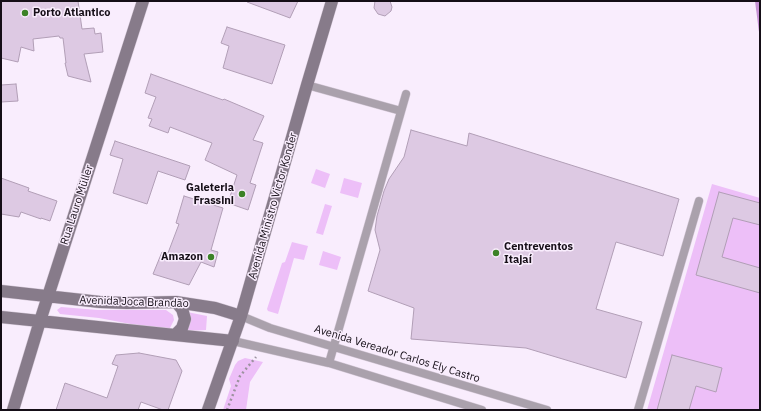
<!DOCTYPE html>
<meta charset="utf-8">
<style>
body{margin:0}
#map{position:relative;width:761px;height:411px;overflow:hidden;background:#f9edfd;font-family:"IBM Plex Sans",sans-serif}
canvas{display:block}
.frame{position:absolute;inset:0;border:2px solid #150e17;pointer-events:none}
</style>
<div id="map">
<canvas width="761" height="411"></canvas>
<div class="frame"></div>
</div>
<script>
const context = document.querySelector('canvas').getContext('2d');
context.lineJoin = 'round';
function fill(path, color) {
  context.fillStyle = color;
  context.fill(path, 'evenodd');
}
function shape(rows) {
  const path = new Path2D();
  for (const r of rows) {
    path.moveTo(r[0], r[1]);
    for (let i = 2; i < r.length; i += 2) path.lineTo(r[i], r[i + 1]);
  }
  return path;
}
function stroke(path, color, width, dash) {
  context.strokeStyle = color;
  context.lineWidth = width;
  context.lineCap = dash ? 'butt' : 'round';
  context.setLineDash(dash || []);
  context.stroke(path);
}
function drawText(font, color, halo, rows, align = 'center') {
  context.font = font + ' "IBM Plex Sans",sans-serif';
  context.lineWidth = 3;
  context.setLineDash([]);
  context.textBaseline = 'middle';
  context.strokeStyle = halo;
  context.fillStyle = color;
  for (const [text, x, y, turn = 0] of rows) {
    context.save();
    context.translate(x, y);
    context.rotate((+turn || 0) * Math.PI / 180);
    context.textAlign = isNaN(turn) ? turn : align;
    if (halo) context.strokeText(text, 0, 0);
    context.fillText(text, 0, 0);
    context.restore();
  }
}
const green = shape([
 [316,169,330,174,325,188,311,183],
 [344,178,362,183,358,198,340,193],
 [712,184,760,198,760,410,647,410],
 [325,204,332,206,323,235,316,233],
 [292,242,308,246,304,260,294,258,278,314,268,311,267,309,282,263,285,262],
 [323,251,341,257,337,270,319,265],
 [61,307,98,310,166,310,173,315,174,320,170,328,162,330,99,318,60,314,57,310],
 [187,312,207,316,206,330,185,331],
 [245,358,263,362,250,382,246,410,223,410,231,386,229,379,235,365,238,361]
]);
const water = shape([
 [755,1,760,1,760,40]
]);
const building = shape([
 [1,1,78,1,82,29,94,28,95,34,101,33,103,52,84,54,91,82,68,76,65,63,66,63,63,38,60,38,59,36,33,39,34,51,21,47,18,62,1,58,1,1],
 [247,1,298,1,290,18,247,2,247,1],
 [375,1,390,1,392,7,391,11,385,16,378,14,374,8,375,1],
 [227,27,285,45,272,84,223,68,229,46,221,43,227,27],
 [151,74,223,100,224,99,264,116,253,140,263,143,250,183,256,185,248,210,228,203,237,175,205,160,212,143,170,127,168,133,149,126,152,119,148,118,156,97,145,93,151,74],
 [16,84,18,101,1,102,1,85,16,84],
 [411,130,467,146,469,133,679,199,663,256,616,242,596,309,642,322,626,378,526,348,411,339,414,308,368,291,380,250,375,230,377,216,384,191,389,179,404,157,411,130],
 [115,141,190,166,185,180,158,171,147,204,113,193,123,159,110,155,115,141],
 [1,178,29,188,28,191,57,201,50,221,41,218,41,219,21,212,19,217,1,214,1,178],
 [719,192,760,203,760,225,733,218,722,257,760,268,760,293,696,275,719,192],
 [184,196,223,208,211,250,218,252,214,267,201,262,189,285,153,274,162,252,168,253,179,224,176,223,184,196],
 [139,353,176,360,182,371,168,410,163,410,141,402,138,410,56,410,65,383,107,398,118,366,112,364,116,355,139,353],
 [672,355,722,368,716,392,696,386,689,410,657,410,672,355]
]);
const path = shape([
 [227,410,240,376,256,357]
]);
const service = shape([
 [307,85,401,111],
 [241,316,270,328,547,410],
 [233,341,329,363,482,410],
 [329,363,406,94],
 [638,410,699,201]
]);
const secondary = shape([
 [1,291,100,302,127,303,176,302,215,308,241,316],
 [1,317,233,341],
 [175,335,182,328,185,319,182,309,176,302],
 [13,410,40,321,143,1],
 [208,410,241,316,307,85,332,1]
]);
const markers = [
 [25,13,4,"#3c8227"],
 [242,194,4,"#3c8227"],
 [496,253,4,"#3c8227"],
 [211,257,4,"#3c8227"]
];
const poiNames = [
 ["Porto Atlantico",33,13],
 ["Galeteria",234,188,"right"],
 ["Frassini",234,201,"right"],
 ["Centreventos",504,247],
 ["Itajaí",504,260],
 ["Amazon",203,257,"right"]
];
const streetNames = [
 ["Rua Lauro Müller",77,205,-72],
 ["Avenida Ministro Victor Konder",273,206,-74],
 ["Avenida Joca Brandão",134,302,2],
 ["Avenida Vereador Carlos Ely Castro",397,354,17]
];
fill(green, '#edbff8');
fill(water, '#c691d4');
fill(building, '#ddc9e3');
stroke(building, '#b19eb6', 1);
stroke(service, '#d5c9d8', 9);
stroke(secondary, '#d5c9d8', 13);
stroke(path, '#9c929f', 2.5, [2, 3]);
stroke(service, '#aaa1ac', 8);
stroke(secondary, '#877b8a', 12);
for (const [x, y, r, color] of markers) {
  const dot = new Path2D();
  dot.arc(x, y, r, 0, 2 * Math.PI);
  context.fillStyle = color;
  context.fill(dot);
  stroke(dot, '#f9edfd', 1.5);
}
drawText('bold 11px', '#150e17', '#f9edfd', poiNames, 'left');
drawText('11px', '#150e17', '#f9edfd', streetNames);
</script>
